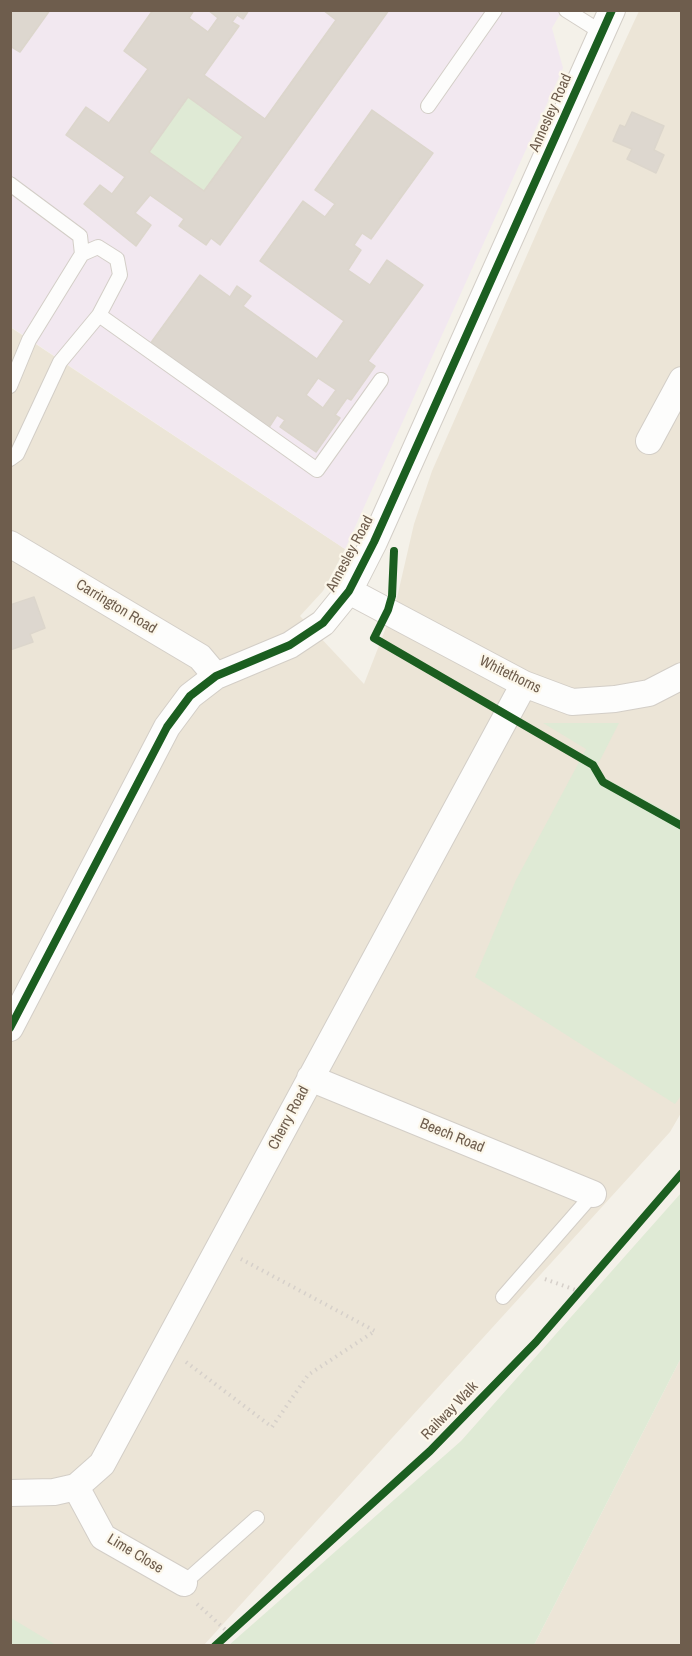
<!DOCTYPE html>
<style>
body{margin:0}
#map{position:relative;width:692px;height:1656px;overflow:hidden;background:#f4f1e9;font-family:"Archivo Narrow",sans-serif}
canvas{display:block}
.frame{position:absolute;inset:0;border:12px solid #6e5d4d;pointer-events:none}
</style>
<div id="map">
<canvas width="692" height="1656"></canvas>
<div class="frame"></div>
</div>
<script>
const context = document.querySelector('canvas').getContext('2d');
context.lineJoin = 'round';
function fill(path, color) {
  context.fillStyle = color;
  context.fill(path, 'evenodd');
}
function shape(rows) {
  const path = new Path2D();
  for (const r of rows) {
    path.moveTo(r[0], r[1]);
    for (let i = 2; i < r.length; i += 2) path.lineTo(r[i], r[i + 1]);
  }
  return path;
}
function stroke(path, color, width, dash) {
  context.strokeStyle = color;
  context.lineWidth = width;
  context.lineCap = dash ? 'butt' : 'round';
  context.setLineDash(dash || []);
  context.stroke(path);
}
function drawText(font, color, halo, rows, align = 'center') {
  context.font = font + ' "Archivo Narrow",sans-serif';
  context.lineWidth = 4.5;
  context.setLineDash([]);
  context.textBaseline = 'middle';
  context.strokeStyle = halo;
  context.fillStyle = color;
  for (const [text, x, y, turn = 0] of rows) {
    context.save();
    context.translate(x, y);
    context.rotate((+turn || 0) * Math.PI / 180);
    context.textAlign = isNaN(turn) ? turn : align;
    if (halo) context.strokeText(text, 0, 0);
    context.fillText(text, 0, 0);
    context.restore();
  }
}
const residential = shape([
 [639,11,681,11,681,1113,670,1132,204,1645,11,1645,10,327,345,549,323,591,300,616,364,684,396,602,414,524,432,471,545,214],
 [681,1358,681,1645,534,1645]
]);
const education = shape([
 [11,11,562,11,552,28,563,68,345,549,11,327]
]);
const green = shape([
 [188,97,243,137,204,191,149,152],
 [543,723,619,723,594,772,681,819,682,1094,675,1104,475,977,516,880,586,749],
 [681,1193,681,1358,534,1645,229,1645,461,1441],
 [10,1618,11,1618,56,1645,11,1645]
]);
const building = shape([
 [10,10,50,10,20,52,10,46,10,10],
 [153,10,194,10,189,18,208,32,218,18,208,10,249,10,243,19,237,15,232,22,239,26,204,75,265,119,336,20,323,10,389,10,220,245,211,238,206,245,179,226,184,219,150,195,135,213,151,225,136,246,84,204,100,185,112,194,125,177,66,135,86,107,109,123,148,69,124,51,153,10],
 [188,97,243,137,204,191,149,152,188,97],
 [372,110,433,153,371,239,362,233,354,245,361,250,348,270,370,285,387,260,423,285,368,361,375,366,351,400,347,398,335,415,340,418,316,452,280,427,285,420,277,415,268,429,150,344,200,275,230,297,237,286,251,296,243,306,317,359,344,321,260,261,303,201,325,217,335,204,315,190,372,110],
 [318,378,336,390,323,408,306,395,318,378],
 [632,112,664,126,654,150,664,155,656,173,627,159,632,149,613,141,620,125,625,127,632,112],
 [34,597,45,628,30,634,33,642,10,650,10,605,34,597]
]);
const path = shape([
 [545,1279,581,1292],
 [186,1362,272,1427,308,1375,375,1331,241,1259],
 [197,1604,229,1633]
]);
const service = shape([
 [566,10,601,32],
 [428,106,495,10],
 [10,184,80,236,82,254],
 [99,315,317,470,381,380],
 [10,386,29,340,82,254,98,247,117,259,120,275,99,315,60,362,17,454,10,459],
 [503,1297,593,1194],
 [184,1583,257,1518]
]);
const minor = shape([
 [649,441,682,380],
 [10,544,200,657,216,676],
 [349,591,524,684,572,702,615,699,649,693,682,676],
 [10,1028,167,727,190,696,216,676,290,645,323,623,349,591,374,542,612,10],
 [310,1078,593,1194],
 [76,1487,103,1537,184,1583],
 [10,1493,54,1492,76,1487,102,1464,524,684]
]);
const cycleway = shape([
 [394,551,392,596,388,610,374,638,593,765,603,782,682,826],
 [10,1028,167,727,190,696,216,676,290,645,323,623,349,591,374,542,612,10],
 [215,1646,430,1451,536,1342,682,1173]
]);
const streetNames = [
 ["Annesley Road",551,113,-66],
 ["Annesley Road",350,554,-62],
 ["Carrington Road",116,607,31],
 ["Whitethorns",510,675,26],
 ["Cherry Road",289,1118,-62],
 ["Beech Road",452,1136,22],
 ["Railway Walk",450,1411,-46],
 ["Lime Close",135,1554,31]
];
fill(residential, '#ece5d7');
fill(education, '#f2e8f0');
fill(green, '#dfead5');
fill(building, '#ddd7cf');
stroke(building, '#dcd6cc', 1.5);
stroke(service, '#d3cec7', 16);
stroke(minor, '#d3cec7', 28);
stroke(path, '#d6d0ca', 4, [1.5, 4.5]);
stroke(service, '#fdfdfc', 14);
stroke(minor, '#fdfdfc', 26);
stroke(cycleway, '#1b5e20', 8);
drawText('15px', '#6e5d4d', '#fcf7ea', streetNames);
</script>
